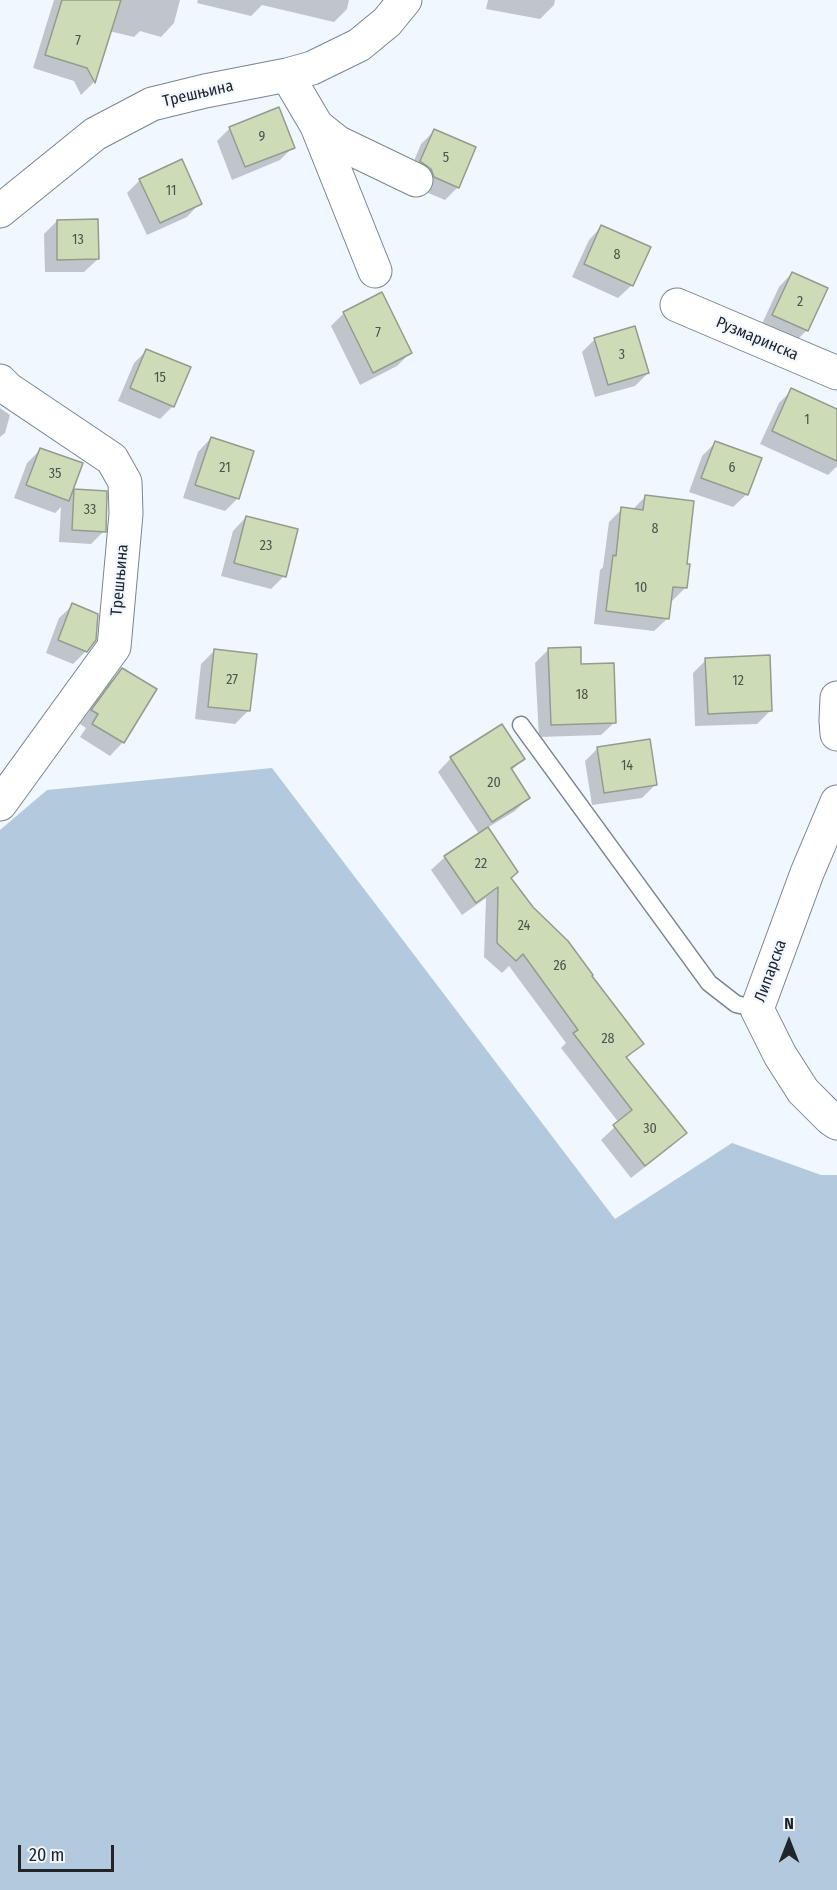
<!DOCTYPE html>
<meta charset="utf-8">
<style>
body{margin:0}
#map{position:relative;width:837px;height:1890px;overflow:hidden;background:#f0f7ff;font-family:"Fira Sans Condensed",sans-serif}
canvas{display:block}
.north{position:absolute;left:759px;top:1812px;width:60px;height:60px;-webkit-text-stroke:4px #f0f7ff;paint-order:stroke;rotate:0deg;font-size:16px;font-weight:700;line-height:24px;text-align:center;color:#21252a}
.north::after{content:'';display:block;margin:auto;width:21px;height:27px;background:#21252a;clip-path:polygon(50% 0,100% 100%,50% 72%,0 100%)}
.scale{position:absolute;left:18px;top:1845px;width:96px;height:27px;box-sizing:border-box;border:3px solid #21252a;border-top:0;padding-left:8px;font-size:18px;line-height:21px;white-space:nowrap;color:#21252a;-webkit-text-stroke:4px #f0f7ff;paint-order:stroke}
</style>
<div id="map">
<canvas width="837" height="1890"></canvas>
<div class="north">N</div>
<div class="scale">20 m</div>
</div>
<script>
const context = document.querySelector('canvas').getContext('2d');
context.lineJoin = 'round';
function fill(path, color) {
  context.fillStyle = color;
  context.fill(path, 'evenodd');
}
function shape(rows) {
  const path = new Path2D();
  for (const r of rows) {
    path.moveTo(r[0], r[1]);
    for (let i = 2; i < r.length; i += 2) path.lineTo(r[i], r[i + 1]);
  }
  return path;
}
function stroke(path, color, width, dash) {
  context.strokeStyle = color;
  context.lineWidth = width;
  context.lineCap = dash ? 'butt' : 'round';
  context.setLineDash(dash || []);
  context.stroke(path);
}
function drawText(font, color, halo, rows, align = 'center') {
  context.font = font + ' "Fira Sans Condensed",sans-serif';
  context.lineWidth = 4.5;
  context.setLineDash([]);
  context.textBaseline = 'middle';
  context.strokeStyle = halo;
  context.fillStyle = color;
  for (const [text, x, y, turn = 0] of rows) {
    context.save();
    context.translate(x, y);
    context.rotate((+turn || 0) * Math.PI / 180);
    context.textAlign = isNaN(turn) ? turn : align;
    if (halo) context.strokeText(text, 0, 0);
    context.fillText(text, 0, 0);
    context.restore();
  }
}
const green = shape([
 [272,768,615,1219,732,1143,821,1175,837,1175,837,1890,0,1890,0,830,47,790]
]);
const shadow = shape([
 [54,0,180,0,174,23,161,37,140,31,134,37,109,31,93,83,81,95,74,81,33,68],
 [198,0,349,0,347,9,334,22,262,5,251,16,197,3],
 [488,0,555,0,554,5,540,19,486,9],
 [230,128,293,147,280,160,232,180,217,141],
 [434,131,458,187,445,200,421,190,408,175,421,144],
 [140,180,200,203,187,217,147,235,127,193],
 [57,221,98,259,84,272,45,272,44,234],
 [602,226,632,285,618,298,572,277,589,240],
 [792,273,807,330,794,343,760,328,779,287],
 [344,313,410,353,397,366,360,385,331,326],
 [595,339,648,373,635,386,595,397,582,352],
 [147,350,173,406,160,419,118,401,134,363],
 [792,390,837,410,837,466,828,475,760,444,779,403],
 [0,408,10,415,5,433,0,437],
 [211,438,238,498,225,511,183,498,198,452],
 [715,443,747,494,733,507,689,492,702,456],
 [40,450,70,495,74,491,104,531,91,544,59,542,61,507,55,513,14,498,27,463],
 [645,497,685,565,685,588,672,601,670,601,668,618,654,631,594,624,600,570,603,567,609,522,622,509,632,510],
 [246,517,284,576,271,589,221,576,233,531],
 [73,605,86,651,73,664,46,653,59,618],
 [215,650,248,711,235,724,195,719,201,664],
 [548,650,580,666,615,722,601,735,539,737,535,663],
 [706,660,770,711,757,724,695,726,693,673],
 [122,670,155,690,123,742,110,756,80,737,86,728,80,724,109,683],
 [598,748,655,785,642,798,592,805,585,761],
 [451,758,523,759,511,771,528,798,515,811,487,828,510,879,532,908,590,976,642,1043,626,1059,685,1133,672,1146,631,1178,601,1140,619,1123,561,1048,566,1043,509,966,502,973,484,957,486,898,462,915,431,870,445,857,479,834,438,772]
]);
const building = shape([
 [62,0,121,0,95,83,87,68,45,55,62,0],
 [279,107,295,148,245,167,229,127,279,107],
 [434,129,476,147,459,188,434,177,431,169,420,161,434,129],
 [182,159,202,204,160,223,139,179,182,159],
 [98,219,99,259,57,260,57,220,98,219],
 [601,225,651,247,633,286,584,264,601,225],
 [792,272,828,288,808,331,772,315,792,272],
 [382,292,412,353,373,373,343,312,382,292],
 [635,326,649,373,608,385,594,338,635,326],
 [146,349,191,367,174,407,130,388,146,349],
 [791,388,837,409,837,461,772,431,791,388],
 [211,437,254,451,239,499,195,485,211,437],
 [715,441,762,458,748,495,701,478,715,441],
 [40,448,83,463,69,501,26,485,40,448],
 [74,489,107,491,106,532,72,530,74,489],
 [645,495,694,501,687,564,690,564,687,588,673,587,669,619,606,611,613,555,616,556,621,507,643,510,645,495],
 [246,516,298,529,286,577,234,563,246,516],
 [72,603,98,614,96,640,87,652,58,640,72,603],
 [581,647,581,664,614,663,616,723,551,725,548,648,581,647],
 [214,649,257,654,250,711,208,707,214,649],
 [770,655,772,711,708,714,705,658,770,655],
 [122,668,157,689,124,743,92,724,98,714,91,710,122,668],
 [502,724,525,759,511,768,530,798,492,822,450,757,502,724],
 [650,739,657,785,604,793,597,747,650,739],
 [488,827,518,872,511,878,533,907,568,941,593,975,592,976,644,1044,626,1057,687,1133,645,1166,613,1125,632,1110,573,1033,578,1030,523,954,516,961,497,943,498,887,476,903,444,856,488,827]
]);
const lane = shape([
 [521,725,709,983,736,1004,757,1009]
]);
const street = shape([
 [287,75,317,126,337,142,416,180],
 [317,126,375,271],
 [0,211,95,134,152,104,205,91,287,75,312,68,359,45,387,22,405,0],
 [677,305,837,373],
 [0,381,8,389,112,459,125,482,126,514,114,647,0,804],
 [837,698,836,720,837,734],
 [837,802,807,873,757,1009,780,1055,803,1091,831,1119,837,1123]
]);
const numberNames = [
 ["7",78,41],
 ["9",262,137],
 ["5",446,158],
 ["11",171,191],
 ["13",78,240],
 ["8",617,255],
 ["2",800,302],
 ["7",378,333],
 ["3",622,355],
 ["15",160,378],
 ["1",807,420],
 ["21",225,468],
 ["6",732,468],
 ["35",55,474],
 ["33",90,510],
 ["8",655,529],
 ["23",266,546],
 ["10",641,588],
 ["27",232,680],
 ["12",738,681],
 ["18",582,695],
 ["14",627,766],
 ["20",494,783],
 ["22",481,864],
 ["24",524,926],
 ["26",560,966],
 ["28",608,1039],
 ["30",650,1129]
];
const streetNames = [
 ["Трешњина",198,94,-13],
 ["Рузмаринска",757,339,23],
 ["Трешњина",120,580,-85],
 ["Липарска",771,971,-70]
];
fill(green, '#b3c9dd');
fill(shadow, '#0003');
fill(building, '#cddcb7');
stroke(building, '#959b8d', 1.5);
stroke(lane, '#798590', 19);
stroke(street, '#798590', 35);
stroke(lane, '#fff', 16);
stroke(street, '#fff', 33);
drawText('14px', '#4c534d', null, numberNames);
drawText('16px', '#21252a', '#f0f7ff', streetNames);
</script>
